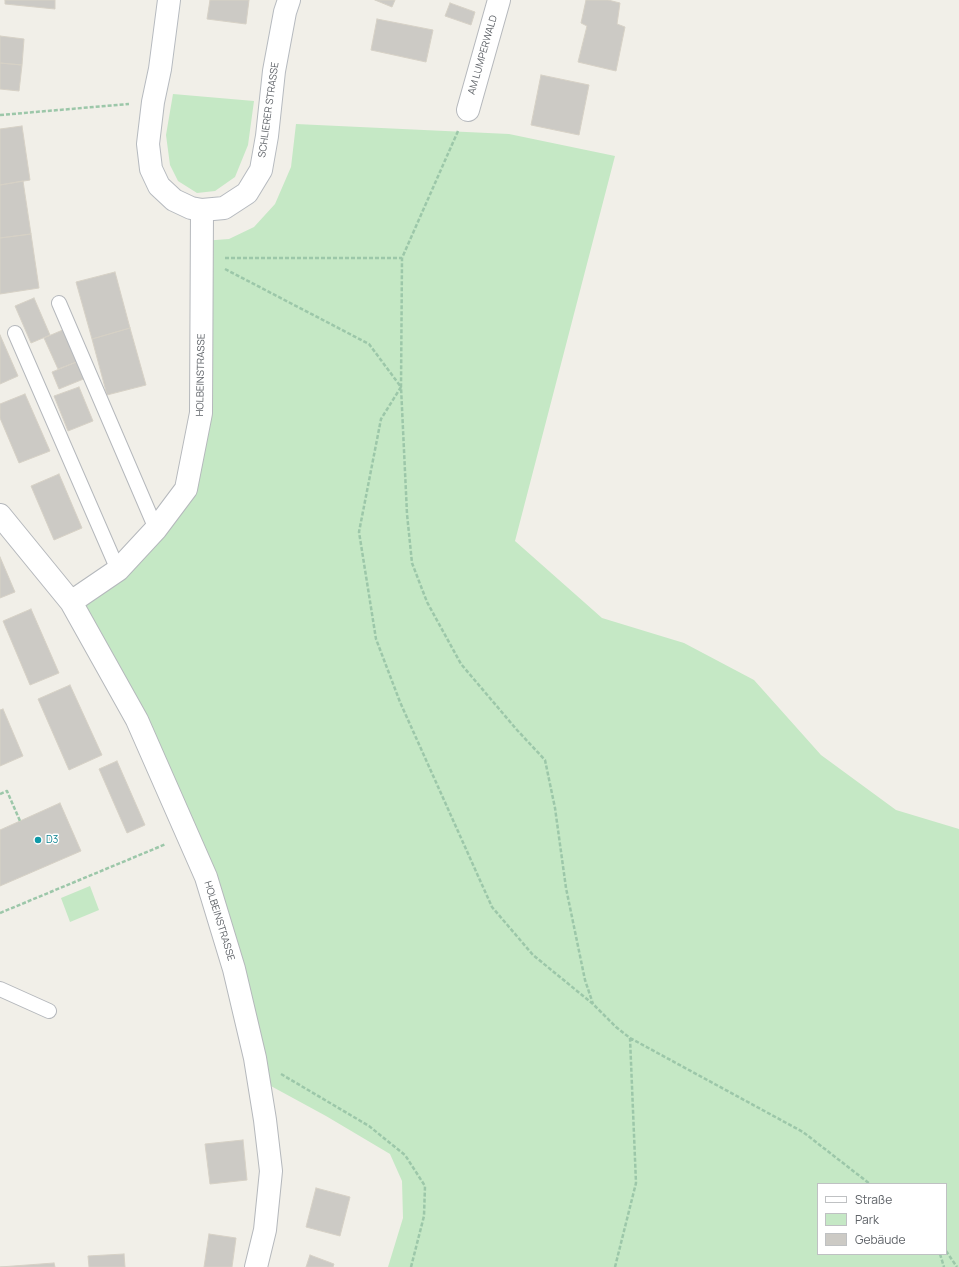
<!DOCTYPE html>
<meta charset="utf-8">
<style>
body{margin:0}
#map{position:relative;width:959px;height:1267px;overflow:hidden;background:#f1efe8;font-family:Manrope,sans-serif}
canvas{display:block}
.legend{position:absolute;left:817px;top:1183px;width:130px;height:72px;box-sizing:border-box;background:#fff;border:1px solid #bfc1c3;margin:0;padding:5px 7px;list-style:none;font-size:12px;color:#5f6368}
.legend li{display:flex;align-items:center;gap:8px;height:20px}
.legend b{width:20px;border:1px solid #bfc1c3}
</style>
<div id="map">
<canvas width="959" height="1267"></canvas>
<ul class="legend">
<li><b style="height:5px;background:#fff"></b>Straße</li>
<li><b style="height:11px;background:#c5e8c5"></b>Park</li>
<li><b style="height:11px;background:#cccac5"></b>Gebäude</li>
</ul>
</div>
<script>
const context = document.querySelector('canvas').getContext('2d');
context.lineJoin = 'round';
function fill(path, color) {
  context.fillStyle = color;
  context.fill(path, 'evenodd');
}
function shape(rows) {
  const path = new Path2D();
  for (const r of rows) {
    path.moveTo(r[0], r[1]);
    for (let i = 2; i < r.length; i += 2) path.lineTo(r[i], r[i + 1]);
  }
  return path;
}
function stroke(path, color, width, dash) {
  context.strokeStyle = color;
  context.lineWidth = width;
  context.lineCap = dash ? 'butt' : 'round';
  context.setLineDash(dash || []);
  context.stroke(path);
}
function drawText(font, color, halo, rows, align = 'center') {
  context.font = font + ' Manrope,sans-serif';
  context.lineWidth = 3;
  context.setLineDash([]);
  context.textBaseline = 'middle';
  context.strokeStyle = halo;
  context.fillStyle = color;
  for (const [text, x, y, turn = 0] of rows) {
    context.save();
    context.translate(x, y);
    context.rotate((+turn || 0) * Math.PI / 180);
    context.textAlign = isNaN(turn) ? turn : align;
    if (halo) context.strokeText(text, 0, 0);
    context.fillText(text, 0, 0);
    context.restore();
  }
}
const green = shape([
 [173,94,254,101,248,145,235,177,215,191,197,193,178,181,170,165,166,135],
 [296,124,509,134,615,156,515,541,602,618,684,643,754,680,821,755,896,810,959,829,959,1267,388,1267,403,1218,402,1181,390,1154,326,1116,258,1079,206,877,71,602,186,489,202,241,229,239,254,227,275,204,291,167],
 [818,1184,946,1184,946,1254,818,1254],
 [90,886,99,910,70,922,61,898]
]);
const building = shape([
 [5,0,55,0,55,9,5,4,5,0],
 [210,0,249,0,246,24,207,19,210,0],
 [375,0,395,0,392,7,375,0],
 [586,0,608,0,620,3,617,24,625,27,616,71,578,62,587,26,581,23,586,0],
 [450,3,475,12,471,25,445,16,450,3],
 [377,19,433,30,426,62,371,50,377,19],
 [0,36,24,39,22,65,0,63,0,36],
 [0,63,22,65,19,91,0,89,0,63],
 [541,75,589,85,579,135,531,125,541,75],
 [22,126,30,180,0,185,0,129,22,126],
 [23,181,31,234,0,238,0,185,23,181],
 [31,234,39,288,0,294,0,238,31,234],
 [115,272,130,328,92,339,76,282,115,272],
 [34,298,50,335,31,343,15,306,34,298],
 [130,328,146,385,107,395,92,339,130,328],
 [65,329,79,361,58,369,44,338,65,329],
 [0,335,18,376,0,384,0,335],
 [79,361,86,378,59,389,52,372,79,361],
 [79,387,93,421,68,431,54,396,79,387],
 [25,394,50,451,19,463,0,418,0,404,25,394],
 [59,474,82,528,54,540,31,486,59,474],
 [0,557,15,592,0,598,0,557],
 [31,609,59,673,30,685,3,621,31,609],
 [70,685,102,755,69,770,38,699,70,685],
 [3,709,23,756,0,766,0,710,3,709],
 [117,761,145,825,127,833,99,769,117,761],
 [60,803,81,851,0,886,0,830,60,803],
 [243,1140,247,1180,210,1184,205,1144,243,1140],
 [316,1188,350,1197,340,1236,306,1227,316,1188],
 [209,1234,236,1238,232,1267,204,1267,209,1234],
 [124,1254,125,1267,89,1267,88,1256,124,1254],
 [310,1255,334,1264,333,1267,306,1267,310,1255],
 [54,1263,55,1267,0,1267,54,1263]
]);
const path = shape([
 [0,115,129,104],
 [458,131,402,258,401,387,407,514,412,563,427,602,461,664,517,730,545,760,555,808,566,888,585,980,593,1004],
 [225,258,402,258],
 [225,269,369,344,401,387,381,419,359,532,376,639,400,702,492,907,533,955,593,1004,616,1027,630,1038,636,1183,615,1267],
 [0,794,7,791,20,821],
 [0,913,166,844],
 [630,1038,803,1132,870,1184],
 [281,1074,369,1126,405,1155,425,1186,424,1216,411,1267],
 [946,1251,957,1267],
 [940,1254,944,1267]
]);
const lane = shape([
 [59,303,156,529],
 [15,333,118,570],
 [0,989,49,1011]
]);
const street = shape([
 [468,110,499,0],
 [0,515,71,602,137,720,206,877,234,969,255,1058,265,1120,271,1171,265,1230,256,1267],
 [71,602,118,570,156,529,186,489,201,413,202,210]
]);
const secondary = shape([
 [169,0,160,69,153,102,148,144,151,169,159,186,174,200,191,208,202,210,224,208,247,193,261,170,267,136,274,71,285,12,289,0]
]);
const markers = [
 [38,840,4,"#0f9aa8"]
];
const streetNames = [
 ["AM LUMPERWALD",483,55,-74],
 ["SCHLIERER STRASSE",269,110,-82],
 ["HOLBEINSTRASSE",201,375,-89],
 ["HOLBEINSTRASSE",219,921,73]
];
const cultureNames = [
 ["D3",46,840]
];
fill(green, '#c5e8c5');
fill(building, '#cccac5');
stroke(building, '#d6d1c6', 1);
stroke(lane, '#b5b8bc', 16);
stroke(street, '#b5b8bc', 24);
stroke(secondary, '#b6babf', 24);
stroke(path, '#9cc7a9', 2.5, [4, 2]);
stroke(lane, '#fff', 14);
stroke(street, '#fff', 22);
stroke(secondary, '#fff', 22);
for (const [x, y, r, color] of markers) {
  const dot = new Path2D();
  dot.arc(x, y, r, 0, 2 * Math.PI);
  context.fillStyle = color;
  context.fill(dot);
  stroke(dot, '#fff', 1.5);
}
drawText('10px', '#5f6368', '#fff', streetNames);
drawText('10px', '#0d838f', '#fff', cultureNames, 'left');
</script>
